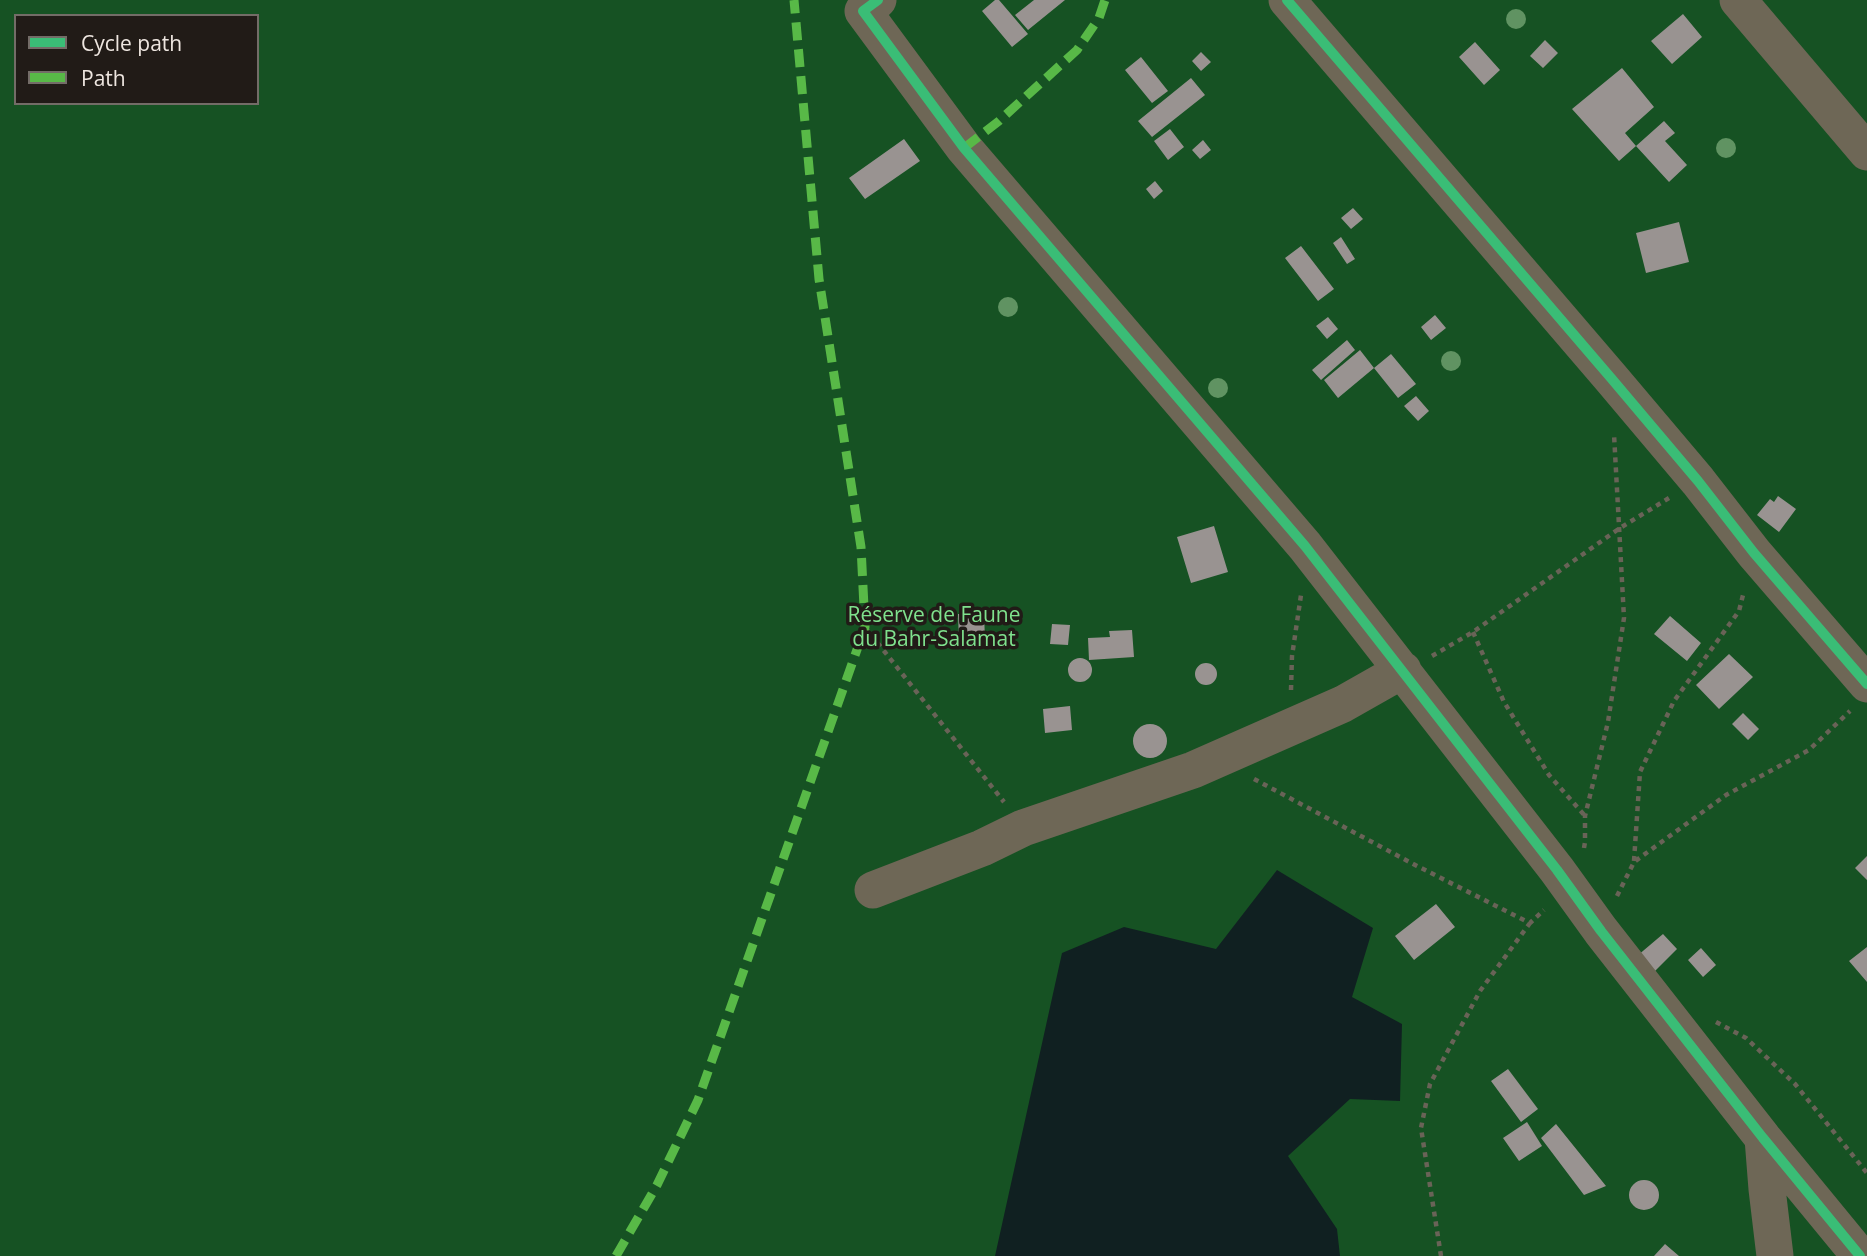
<!DOCTYPE html>
<meta charset="utf-8">
<style>
body{margin:0}
#map{position:relative;width:1867px;height:1256px;overflow:hidden;background:#39332d;font-family:"Open Sans",sans-serif}
canvas{display:block}
.legend{position:absolute;left:14px;top:14px;width:245px;height:91px;box-sizing:border-box;background:#211b17;border:2px solid #736c67;margin:0;padding:9px 12px;list-style:none;font-size:21px;color:#eee6e0}
.legend li{display:flex;align-items:center;gap:14px;height:35px}
.legend b{width:35px;border:2px solid #736c67}
</style>
<div id="map">
<canvas width="1867" height="1256"></canvas>
<ul class="legend">
<li><b style="height:9px;background:#3abd76"></b>Cycle path</li>
<li><b style="height:9px;background:#58b947"></b>Path</li>
</ul>
</div>
<script>
const context = document.querySelector('canvas').getContext('2d');
context.lineJoin = 'round';
function fill(path, color) {
  context.fillStyle = color;
  context.fill(path, 'evenodd');
}
function shape(rows) {
  const path = new Path2D();
  for (const r of rows) {
    if (r.length === 3) {
      path.moveTo(r[0] + r[2], r[1]);
      path.arc(r[0], r[1], r[2], 0, 2 * Math.PI);
      continue;
    }
    path.moveTo(r[0], r[1]);
    for (let i = 2; i < r.length; i += 2) path.lineTo(r[i], r[i + 1]);
  }
  return path;
}
function stroke(path, color, width, dash) {
  context.strokeStyle = color;
  context.lineWidth = width;
  context.lineCap = dash ? 'butt' : 'round';
  context.setLineDash(dash || []);
  context.stroke(path);
}
function drawText(font, color, halo, rows, align = 'center') {
  context.font = font + ' "Open Sans",sans-serif';
  context.lineWidth = 7;
  context.setLineDash([]);
  context.textBaseline = 'middle';
  context.strokeStyle = halo;
  context.fillStyle = color;
  for (const [text, x, y, turn = 0] of rows) {
    context.save();
    context.translate(x, y);
    context.rotate((+turn || 0) * Math.PI / 180);
    context.textAlign = isNaN(turn) ? turn : align;
    if (halo) context.strokeText(text, 0, 0);
    context.fillText(text, 0, 0);
    context.restore();
  }
}
const green = shape([
 [0,0,1867,0,1867,1256,0,1256],
 [16,16,257,16,257,103,16,103]
]);
const water = shape([
 [1277,870,1373,928,1352,997,1402,1024,1400,1101,1350,1099,1288,1156,1337,1229,1340,1256,995,1256,1062,953,1124,927,1216,949]
]);
const building = shape([
 [995,0,999,0,1028,34,1012,47,982,11],
 [1034,0,1065,0,1028,30,1015,15],
 [1683,14,1702,37,1672,64,1651,41],
 [1545,40,1558,53,1543,68,1530,56],
 [1475,42,1500,70,1484,85,1459,57],
 [1201,52,1211,62,1201,71,1192,61],
 [1141,57,1168,91,1152,103,1125,70],
 [1622,68,1654,107,1625,133,1636,146,1664,121,1675,133,1665,141,1687,165,1669,182,1636,146,1619,161,1572,109],
 [1191,78,1205,95,1152,137,1138,121],
 [1170,129,1184,147,1168,160,1154,141],
 [904,139,920,161,865,199,849,178],
 [1203,140,1211,150,1200,159,1192,150],
 [1155,181,1163,191,1154,199,1146,189],
 [1353,208,1363,219,1351,229,1341,218],
 [1679,222,1689,262,1646,273,1636,233],
 [1341,237,1355,259,1347,264,1333,243],
 [1301,246,1334,289,1318,301,1285,258],
 [1435,315,1446,328,1431,340,1421,327],
 [1328,317,1338,329,1327,339,1316,326],
 [1347,340,1355,350,1321,380,1312,370],
 [1360,350,1374,368,1338,398,1324,380],
 [1391,354,1416,384,1398,398,1374,368],
 [1416,396,1429,411,1418,421,1404,406],
 [1778,496,1796,509,1779,532,1757,515,1770,499,1774,502],
 [1214,526,1228,572,1191,583,1177,537],
 [984,613,985,640,959,641,958,614],
 [1670,616,1701,643,1687,661,1654,634],
 [1052,624,1070,625,1068,645,1050,644],
 [1132,630,1134,657,1089,660,1088,638,1110,637,1109,631],
 [1729,654,1753,677,1719,709,1696,685],
 [1080,670,12],
 [1206,674,11],
 [1070,706,1072,730,1045,733,1043,709],
 [1743,713,1759,729,1748,740,1732,724],
 [1150,741,17],
 [1867,856,1867,880,1855,868],
 [1436,904,1455,927,1414,960,1395,936],
 [1663,934,1677,949,1653,973,1637,956],
 [1867,947,1867,982,1849,961],
 [1701,948,1716,965,1703,977,1688,960],
 [1508,1069,1538,1109,1521,1122,1491,1081],
 [1527,1122,1542,1146,1519,1161,1503,1138],
 [1556,1124,1606,1186,1584,1195,1541,1138],
 [1644,1195,15],
 [1665,1244,1679,1256,1654,1256]
]);
const path = shape([
 [865,627,1004,802],
 [1473,632,1504,702,1549,775,1585,816],
 [1432,656,1473,632,1620,528,1669,498],
 [1291,690,1292,656,1301,595],
 [1254,779,1417,866,1530,923,1544,910],
 [1584,848,1585,842,1585,816,1608,722,1624,618,1614,434],
 [1634,861,1640,772,1674,701,1739,611,1744,591],
 [1617,896,1634,862,1726,795,1809,750,1850,711],
 [1716,1022,1746,1038,1795,1084,1867,1173],
 [1441,1256,1421,1128,1430,1084,1480,991,1530,923]
]);
const street = shape([
 [878,0,863,11,964,148,1305,546,1557,870,1601,931,1763,1138,1860,1256],
 [1287,0,1611,378,1698,481,1754,553,1867,684],
 [1738,0,1867,152],
 [873,890,982,848,1023,828,1193,770,1343,704,1403,670],
 [1763,1138,1767,1189,1775,1256]
]);
const quiet = shape([
 [964,148,999,121,1077,50,1099,18,1105,0],
 [616,1256,657,1185,698,1100,865,627,861,547,819,279,794,0]
]);
const cycleway = shape([
 [878,0,863,11,964,148,1305,546,1557,870,1601,931,1763,1138,1860,1256],
 [1287,0,1611,378,1698,481,1754,553,1867,684]
]);
const trees = [
 [1516,19],
 [1726,148],
 [1008,307],
 [1451,361],
 [1218,388]
];
const parkNames = [
 ["Réserve de Faune",934,616],
 ["du Bahr-Salamat",934,640]
];
fill(green, '#165223');
fill(water, '#102021');
fill(building, '#999391');
stroke(path, '#696357', 4.5, [5, 5]);
stroke(street, '#6e6756', 37);
stroke(quiet, '#58b947', 9, [18, 9]);
stroke(cycleway, '#3abd76', 10);
context.fillStyle = '#609362';
for (const [x, y] of trees) {
  context.beginPath();
  context.arc(x, y, 10, 0, 2 * Math.PI);
  context.fill();
}
drawText('21px', '#7fe18d', '#211b17', parkNames);
</script>
